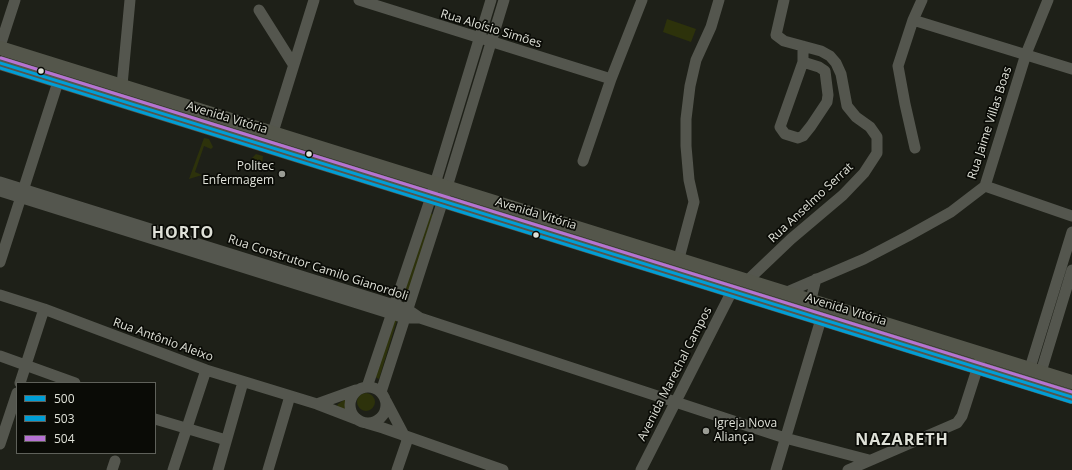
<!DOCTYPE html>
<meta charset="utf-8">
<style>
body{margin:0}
#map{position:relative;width:1072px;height:470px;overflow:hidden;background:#1e2018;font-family:"Open Sans",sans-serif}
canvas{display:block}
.legend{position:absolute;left:16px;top:382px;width:140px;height:72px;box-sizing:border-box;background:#0a0b06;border:1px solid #5f615a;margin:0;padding:5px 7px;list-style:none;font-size:12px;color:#dfe1d8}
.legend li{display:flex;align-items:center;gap:8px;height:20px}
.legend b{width:20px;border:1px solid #5f615a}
</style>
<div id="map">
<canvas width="1072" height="470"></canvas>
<ul class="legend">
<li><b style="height:5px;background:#009ed6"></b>500</li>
<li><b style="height:5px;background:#009ed6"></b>503</li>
<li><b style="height:5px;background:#b673d3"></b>504</li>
</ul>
</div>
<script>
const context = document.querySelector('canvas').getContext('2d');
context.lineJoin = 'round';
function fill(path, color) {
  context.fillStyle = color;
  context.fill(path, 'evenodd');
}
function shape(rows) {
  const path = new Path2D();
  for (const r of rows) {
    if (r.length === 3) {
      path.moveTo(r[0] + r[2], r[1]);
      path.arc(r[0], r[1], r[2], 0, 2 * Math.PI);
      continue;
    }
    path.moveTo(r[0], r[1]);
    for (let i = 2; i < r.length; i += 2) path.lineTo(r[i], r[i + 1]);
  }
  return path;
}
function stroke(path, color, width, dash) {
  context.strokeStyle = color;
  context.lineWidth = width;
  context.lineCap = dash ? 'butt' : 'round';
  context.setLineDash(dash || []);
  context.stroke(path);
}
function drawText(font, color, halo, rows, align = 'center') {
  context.font = font + ' "Open Sans",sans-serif';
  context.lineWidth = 3.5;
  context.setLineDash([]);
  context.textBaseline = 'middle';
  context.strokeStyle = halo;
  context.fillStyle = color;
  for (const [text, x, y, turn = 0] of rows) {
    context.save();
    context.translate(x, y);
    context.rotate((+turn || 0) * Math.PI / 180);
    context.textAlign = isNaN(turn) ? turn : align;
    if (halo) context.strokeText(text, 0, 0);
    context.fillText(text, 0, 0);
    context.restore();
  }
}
const green = shape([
 [667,19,696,29,691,42,663,32],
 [204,138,209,139,213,147,211,149,204,146,195,172,202,175,189,179],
 [256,154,263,156,262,164,251,159],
 [428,213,433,214,408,295,403,294],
 [393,318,397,320,379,379,375,377],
 [366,402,9],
 [347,398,348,409,339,409,337,406,338,404]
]);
const minor = shape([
 [359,0,611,79,642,0],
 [259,10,293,64],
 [913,20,1072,69],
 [0,46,15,0],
 [803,62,819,67,825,71,828,95,827,102,811,126,803,136,798,138,785,134,780,127,803,62,803,46],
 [122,85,130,0],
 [273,132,314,0],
 [915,148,905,104,898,66,913,20,922,0],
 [583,161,611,79],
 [0,182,394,305,407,309,420,318,785,438,869,460],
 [985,186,1072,216],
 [0,191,392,314,405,318,419,318],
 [679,258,694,202,689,180,686,146,686,119,690,86,696,60,711,27,719,0],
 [0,262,58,82],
 [748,280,791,239,843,195,864,173,877,153,877,137,870,127,856,117,847,106,841,74,836,63,830,56,821,51,784,41,776,35,784,0],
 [787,292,864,259,908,236,951,212,985,186,1026,54,1048,0],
 [0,295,44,309,206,370,317,404,356,419],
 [811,299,816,279],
 [0,356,75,383],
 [1030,368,1072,232],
 [1041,372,1072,270],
 [20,383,44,309],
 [368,405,18],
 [367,387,431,197,491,0],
 [381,392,443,200,504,0],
 [386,401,405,437],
 [317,404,356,390],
 [155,419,226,440],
 [366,423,383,428,503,470],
 [0,444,17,393],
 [112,470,115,461],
 [173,470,206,370],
 [218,470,243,382],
 [268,470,290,396],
 [397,470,408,438],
 [641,470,732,291],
 [776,470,821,319],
 [848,470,957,423,962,416,980,360]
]);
const major = shape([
 [0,48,1072,382],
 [0,63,1072,397]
]);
const bus1 = shape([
 [0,63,1072,397]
]);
const bus2 = shape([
 [0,68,1071,402]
]);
const bus3 = shape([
 [1,58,1072,392]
]);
const markers = [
 [41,71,3.5,"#dfe1d8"],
 [309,154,3.5,"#dfe1d8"],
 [282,174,4,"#9b9d95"],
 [536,235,3.5,"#dfe1d8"],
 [706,431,4,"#9b9d95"]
];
const streetNames = [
 ["Rua Aloísio Simões",491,29,17],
 ["Avenida Vitória",227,118,17],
 ["Rua Jaime Villas Boas",990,123,-72],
 ["Rua Anselmo Serrat",811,203,-43],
 ["Avenida Vitória",536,214,17],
 ["Rua Construtor Camilo Gianordoli",318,268,18],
 ["Avenida Vitória",846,310,17],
 ["Rua Antônio Aleixo",163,340,20],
 ["Avenida Marechal Campos",675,374,-63]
];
const poiNames = [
 ["Politec",274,167],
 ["Enfermagem",274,181],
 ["Igreja Nova",714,424,"left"],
 ["Aliança",714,438,"left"]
];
const districtNames = [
 ["HORTO",183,233],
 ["NAZARETH",902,440]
];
fill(green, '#2d320b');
stroke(minor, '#54564e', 11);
stroke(major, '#54564b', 14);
stroke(bus1, '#009ed6', 3);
stroke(bus2, '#009ed6', 3);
stroke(bus3, '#b673d3', 3);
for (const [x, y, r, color] of markers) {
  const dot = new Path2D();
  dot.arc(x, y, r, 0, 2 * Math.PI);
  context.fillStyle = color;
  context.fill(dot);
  stroke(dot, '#0a0b06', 1.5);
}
drawText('12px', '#dfe1d8', '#0a0b06', streetNames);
drawText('12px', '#dfe1d8', '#0a0b06', poiNames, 'right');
context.letterSpacing = '1px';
drawText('bold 16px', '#dfe1d8', '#0a0b06', districtNames);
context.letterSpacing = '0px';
</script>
